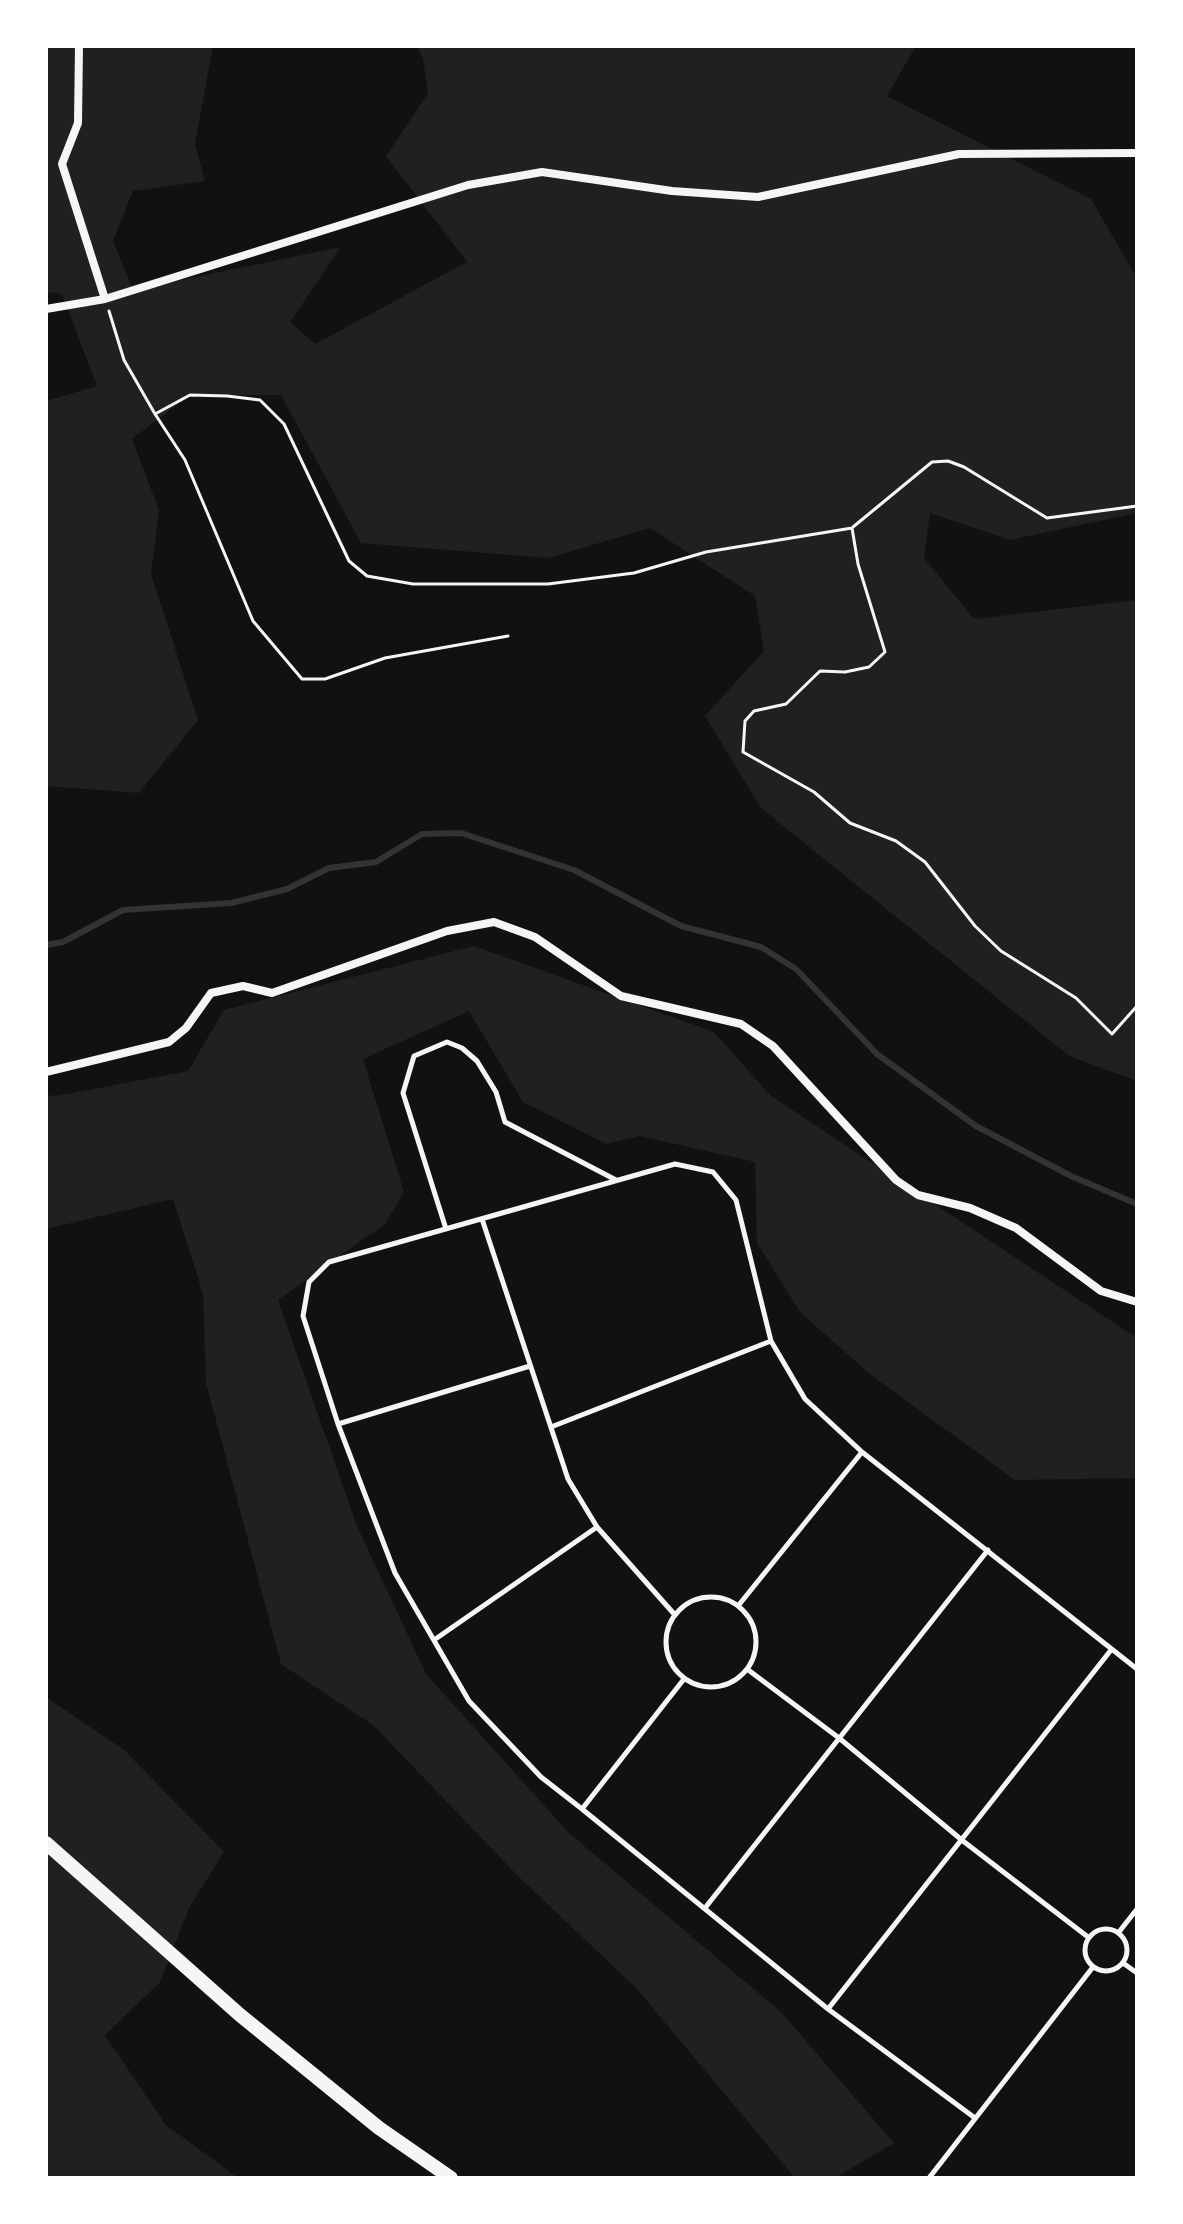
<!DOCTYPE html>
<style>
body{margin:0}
#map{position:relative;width:1183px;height:2224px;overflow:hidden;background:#111;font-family:"DM Sans",sans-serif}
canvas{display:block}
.frame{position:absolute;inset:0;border:48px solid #fff;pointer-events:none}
</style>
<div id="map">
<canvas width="1183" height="2224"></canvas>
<div class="frame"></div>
</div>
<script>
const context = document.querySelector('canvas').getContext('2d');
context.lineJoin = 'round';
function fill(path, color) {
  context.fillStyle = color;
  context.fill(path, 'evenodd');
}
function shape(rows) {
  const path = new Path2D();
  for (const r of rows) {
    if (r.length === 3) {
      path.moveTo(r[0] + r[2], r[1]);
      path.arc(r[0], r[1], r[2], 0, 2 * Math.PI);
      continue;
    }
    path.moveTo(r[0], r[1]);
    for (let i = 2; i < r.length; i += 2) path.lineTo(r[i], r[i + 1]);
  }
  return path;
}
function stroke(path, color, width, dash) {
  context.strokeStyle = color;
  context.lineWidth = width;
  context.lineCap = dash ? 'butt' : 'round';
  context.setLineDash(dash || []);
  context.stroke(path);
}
const green = shape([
 [46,46,213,46,195,144,205,181,133,191,113,241,133,290,341,247,290,322,315,344,467,262,386,156,428,93,423,58,416,46,916,46,887,96,1091,199,1137,278,1137,513,1010,540,930,513,924,558,974,619,1137,600,1137,1081,1069,1056,761,808,705,716,764,651,755,596,650,528,548,558,361,543,281,395,190,395,132,439,159,510,151,574,198,720,139,793,46,786,46,401,97,386,62,294,46,292],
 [474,946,714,1032,771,1096,1137,1338,1137,1478,1015,1480,871,1375,800,1312,757,1243,755,1162,639,1136,606,1144,523,1102,469,1011,363,1059,404,1192,385,1224,278,1300,357,1526,426,1674,569,1833,781,2012,894,2143,835,2178,795,2178,636,1988,519,1877,373,1725,281,1664,206,1383,203,1294,173,1199,46,1229,46,1095,57,1096,188,1071,224,1010],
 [46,1697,124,1750,224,1852,189,1908,160,1982,105,2035,165,2124,238,2178,46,2178]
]);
const stream = shape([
 [46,945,63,942,123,910,231,903,287,889,329,868,376,862,422,834,461,833,574,870,681,926,761,947,796,969,877,1054,976,1126,1071,1176,1137,1204]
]);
const path = shape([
 [109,311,124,360,155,414,190,395,227,396,260,400,284,424,349,561,367,576,413,584,548,584,634,573,706,552,852,528,858,564,885,652,869,667,845,672,820,671,786,704,754,711,745,721,743,752,814,792,850,823,896,841,925,862,975,926,1001,951,1076,998,1112,1034,1137,1006],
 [155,414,185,460,253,621,302,679,325,679,385,658,508,636],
 [853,527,932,462,948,461,964,467,1047,518,1137,506]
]);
const service = shape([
 [482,1219,568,1479,597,1527,675,1615],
 [446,1229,403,1093,414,1056,447,1042,462,1048,477,1061,496,1092,505,1122,616,1180],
 [338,1424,530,1366],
 [551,1427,771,1341],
 [711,1642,45],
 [738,1606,862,1452],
 [434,1640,597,1527],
 [747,1669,839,1738,963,1841,1088,1937],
 [684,1679,582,1809,541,1777,469,1701,395,1573,338,1424,303,1316,309,1282,329,1262,675,1164,713,1172,736,1200,771,1341,805,1399,862,1452,1137,1669],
 [582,1809,828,2009,975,2118],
 [705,1908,988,1550],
 [1106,1950,21],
 [1119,1932,1137,1909],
 [1123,1963,1137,1973],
 [828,2009,1111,1650],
 [929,2178,1093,1967]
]);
const minor = shape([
 [79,46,78,123,62,164,105,299],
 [46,309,105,299,468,185,542,172,672,191,758,197,959,154,1137,153],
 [46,1072,169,1042,186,1028,211,993,243,986,272,993,447,931,494,922,535,937,621,996,741,1024,773,1046,896,1180,918,1195,970,1208,1016,1228,1101,1291,1137,1302]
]);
const tertiary = shape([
 [46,1843,240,2015,379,2128,451,2178]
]);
fill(green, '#202020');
stroke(stream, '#333', 6);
stroke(path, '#f5f5f5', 3);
stroke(service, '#f5f5f5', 5);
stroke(minor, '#f5f5f5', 8);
stroke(tertiary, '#f5f5f5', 14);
</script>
